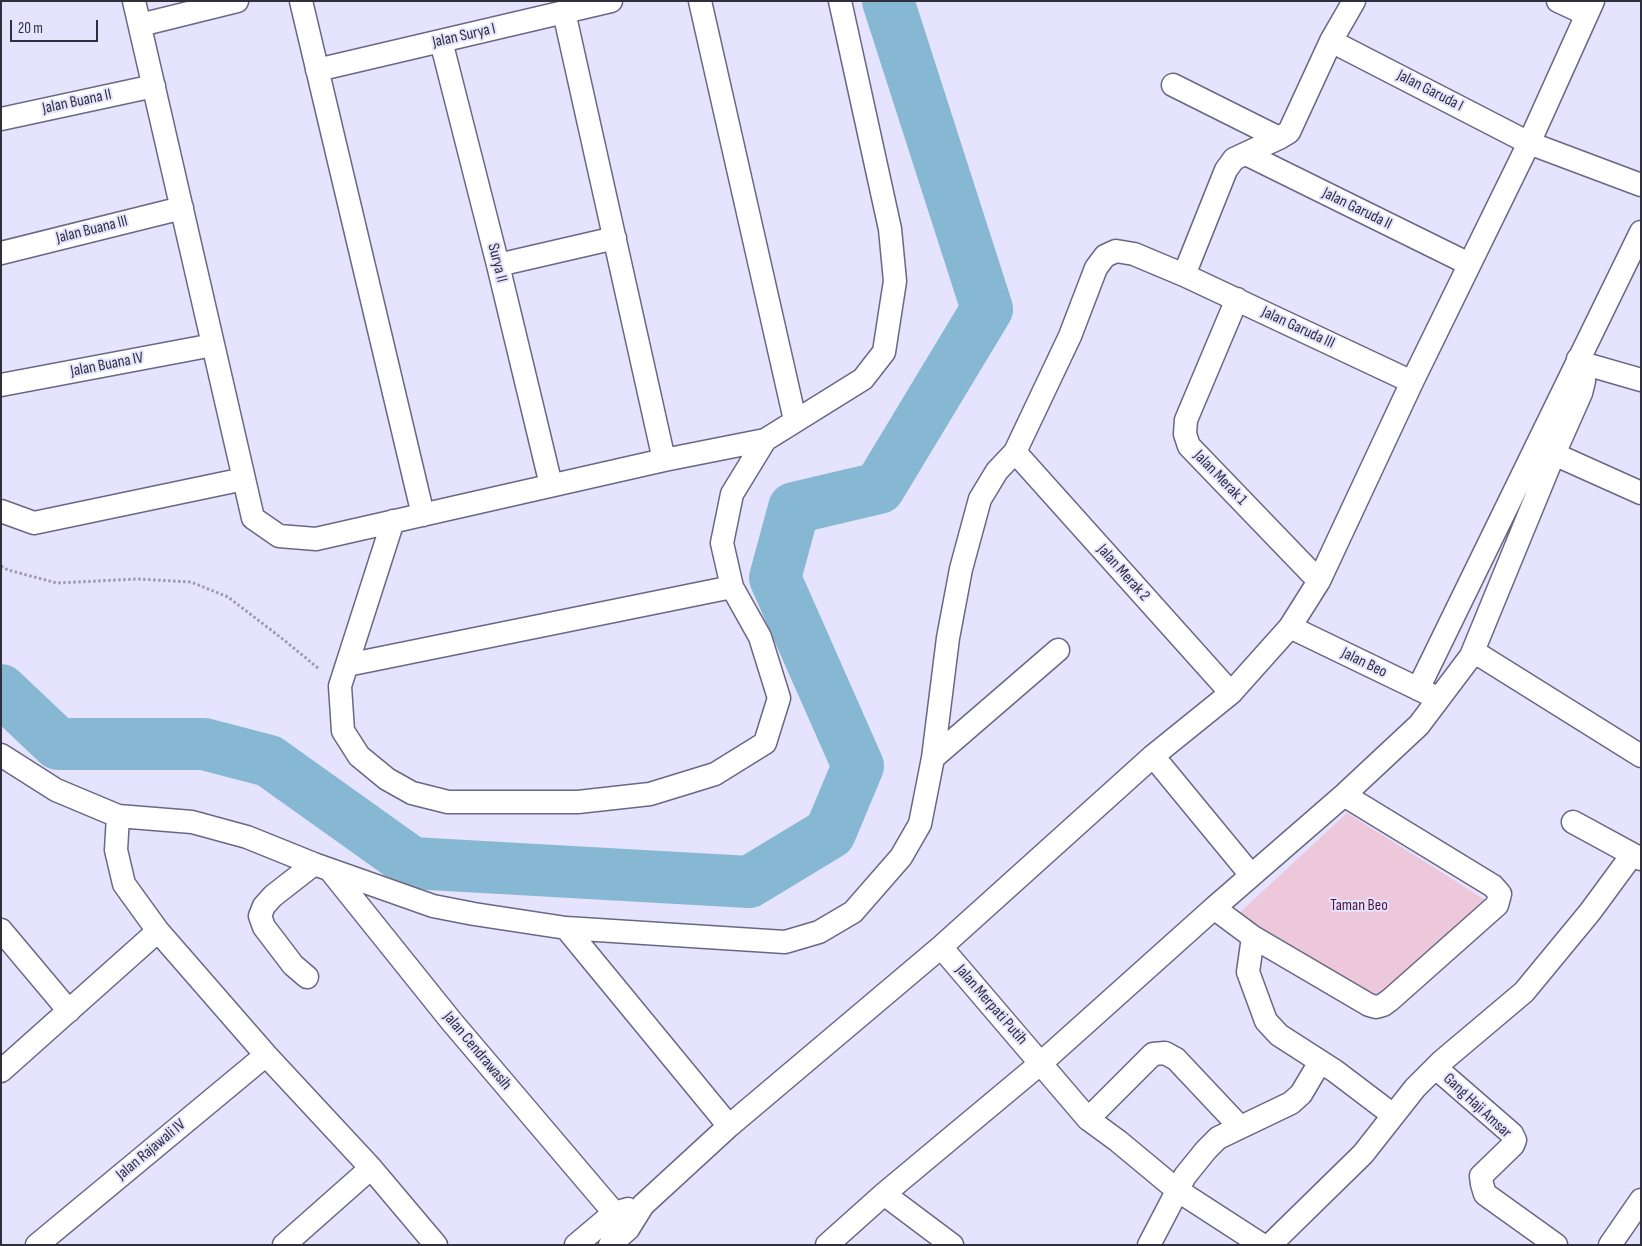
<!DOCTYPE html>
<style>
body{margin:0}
#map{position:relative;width:1642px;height:1246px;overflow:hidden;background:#e5e3fe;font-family:"Sofia Sans Condensed",sans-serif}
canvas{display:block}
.frame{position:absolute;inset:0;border:2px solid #302f3b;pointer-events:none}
.scale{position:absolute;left:10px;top:20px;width:88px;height:22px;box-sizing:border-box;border:2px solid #302f3b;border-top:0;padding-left:6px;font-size:15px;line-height:18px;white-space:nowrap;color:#302f3b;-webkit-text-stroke:4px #e5e3fe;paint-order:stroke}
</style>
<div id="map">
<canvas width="1642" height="1246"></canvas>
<div class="frame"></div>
<div class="scale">20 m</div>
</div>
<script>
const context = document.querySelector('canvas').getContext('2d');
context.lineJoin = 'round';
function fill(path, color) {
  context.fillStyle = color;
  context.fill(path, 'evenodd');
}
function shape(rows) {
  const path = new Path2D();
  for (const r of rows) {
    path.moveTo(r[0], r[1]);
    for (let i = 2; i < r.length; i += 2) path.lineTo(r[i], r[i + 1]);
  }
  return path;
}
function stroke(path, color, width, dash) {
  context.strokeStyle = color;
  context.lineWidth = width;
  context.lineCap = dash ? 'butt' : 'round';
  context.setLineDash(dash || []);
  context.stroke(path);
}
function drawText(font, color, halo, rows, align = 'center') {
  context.font = font + ' "Sofia Sans Condensed",sans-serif';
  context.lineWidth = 4;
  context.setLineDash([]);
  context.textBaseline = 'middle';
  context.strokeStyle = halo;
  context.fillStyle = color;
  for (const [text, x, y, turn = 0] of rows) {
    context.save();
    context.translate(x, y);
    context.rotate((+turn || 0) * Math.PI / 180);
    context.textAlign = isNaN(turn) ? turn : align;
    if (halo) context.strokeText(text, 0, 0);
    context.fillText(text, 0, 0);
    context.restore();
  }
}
const green = shape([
 [1347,813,1487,901,1374,999,1235,917]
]);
const river = shape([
 [1,690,58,744,204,744,269,761,412,863,749,882,830,833,858,766,775,578,794,508,879,488,987,309,888,1]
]);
const path = shape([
 [1,566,8,570,57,583,137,579,191,582,228,597,284,640,318,668]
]);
const minor = shape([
 [134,1,253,518,279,536,316,539,664,460,765,440,863,379,884,352,895,281,890,229,840,1],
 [301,1,423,515],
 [700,1,795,420],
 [1558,1,1586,14],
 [564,12,664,460],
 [140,25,237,1],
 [441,41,498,265,551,485],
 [1331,41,1529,143,1641,185],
 [317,70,611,1],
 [1173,85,1279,138],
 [1,119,154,86],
 [1246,154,1469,264],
 [1,253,182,208],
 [498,265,615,238],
 [1184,275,1226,170,1234,159,1279,138,1289,132,1331,41,1354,1],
 [1237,299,1186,420,1185,434,1189,446,1319,581],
 [1578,359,1582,363,1641,380],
 [1,385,213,345],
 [1015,452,1231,693],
 [1554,454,1641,493],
 [1,511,34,523,244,479],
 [393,521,340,686,343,731,359,756,387,779,412,793,448,802,578,802,650,794,715,774,765,743,779,698,760,637,732,587,722,543,732,494,765,440],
 [1290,627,1431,695],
 [1471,656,1481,656,1641,756],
 [347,665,732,587],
 [1418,689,1641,232],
 [1,755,56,790,118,816,192,822,247,837,314,864,433,906,474,914,566,928,785,942,819,932,853,912,901,857,920,824,933,758,948,638,961,569,980,499,997,471,1015,452,1070,336,1096,268,1105,256,1116,251,1134,254,1184,275,1412,382],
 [1153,756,1251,875],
 [933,758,1058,650],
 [118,816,116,850,124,884,158,931,266,1055,371,1168,436,1245],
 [1573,822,1641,859],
 [330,870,452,1022,628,1229],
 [1214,908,1344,795,1419,725,1471,656,1554,454,1581,393,1584,381,1582,363],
 [566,928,729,1126],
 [1,930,69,1011],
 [1253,937,1248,972,1266,1021,1279,1035,1335,1071,1393,1115],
 [941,947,1088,1119,1118,1141,1177,1190,1262,1245],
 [307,977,293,965,264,927,260,916,264,906,273,896,314,864],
 [1436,1068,1512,1134,1515,1140,1513,1145,1481,1176,1482,1184,1485,1194,1556,1245],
 [1,1071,158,931],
 [1088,1119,1153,1054,1165,1053,1176,1059,1240,1127],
 [884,1194,952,1245],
 [37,1245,266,1055],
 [284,1245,371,1168],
 [576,1245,614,1213,628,1209],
 [610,1245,628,1229,643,1205,729,1126,941,947,1153,756,1231,693,1290,627,1319,581,1412,382,1529,143,1593,1],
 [827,1245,884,1194,1041,1063,1214,908,1253,937,1369,1005,1376,1007,1383,1005,1390,1000,1497,905,1500,894,1493,886,1344,795],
 [1149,1245,1185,1176,1206,1150,1218,1138,1291,1103,1301,1094,1320,1062],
 [1270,1245,1363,1154,1415,1088,1441,1062,1524,992,1590,912,1632,855],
 [1610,1245,1641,1200]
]);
const streetNames = [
 ["Jalan Surya I",464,36,-13],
 ["Jalan Garuda I",1430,91,27],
 ["Jalan Buana II",77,102,-12],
 ["Jalan Garuda II",1357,209,26],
 ["Jalan Buana III",92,230,-14],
 ["Surya II",497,263,76],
 ["Jalan Garuda III",1298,328,25],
 ["Jalan Buana IV",107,365,-11],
 ["Jalan Merak 1",1220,478,46],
 ["Jalan Merak 2",1123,573,48],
 ["Jalan Beo",1364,663,26],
 ["Jalan Merpati Putih",991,1005,49],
 ["Jalan Cendrawasih",477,1051,50],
 ["Gang Haji Amsar",1477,1106,43],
 ["Jalan Rajawali IV",151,1150,-40]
];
const parkNames = [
 ["Taman Beo",1359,906]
];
fill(green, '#edc7da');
stroke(river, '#86b8d4', 52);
stroke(minor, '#6a6784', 25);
stroke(path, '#9d9bb0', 3, [2.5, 2.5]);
stroke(minor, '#fff', 22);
drawText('16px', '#302f3b', '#e5e3fe', streetNames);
drawText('16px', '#4e1438', '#e5e3fe', parkNames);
</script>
